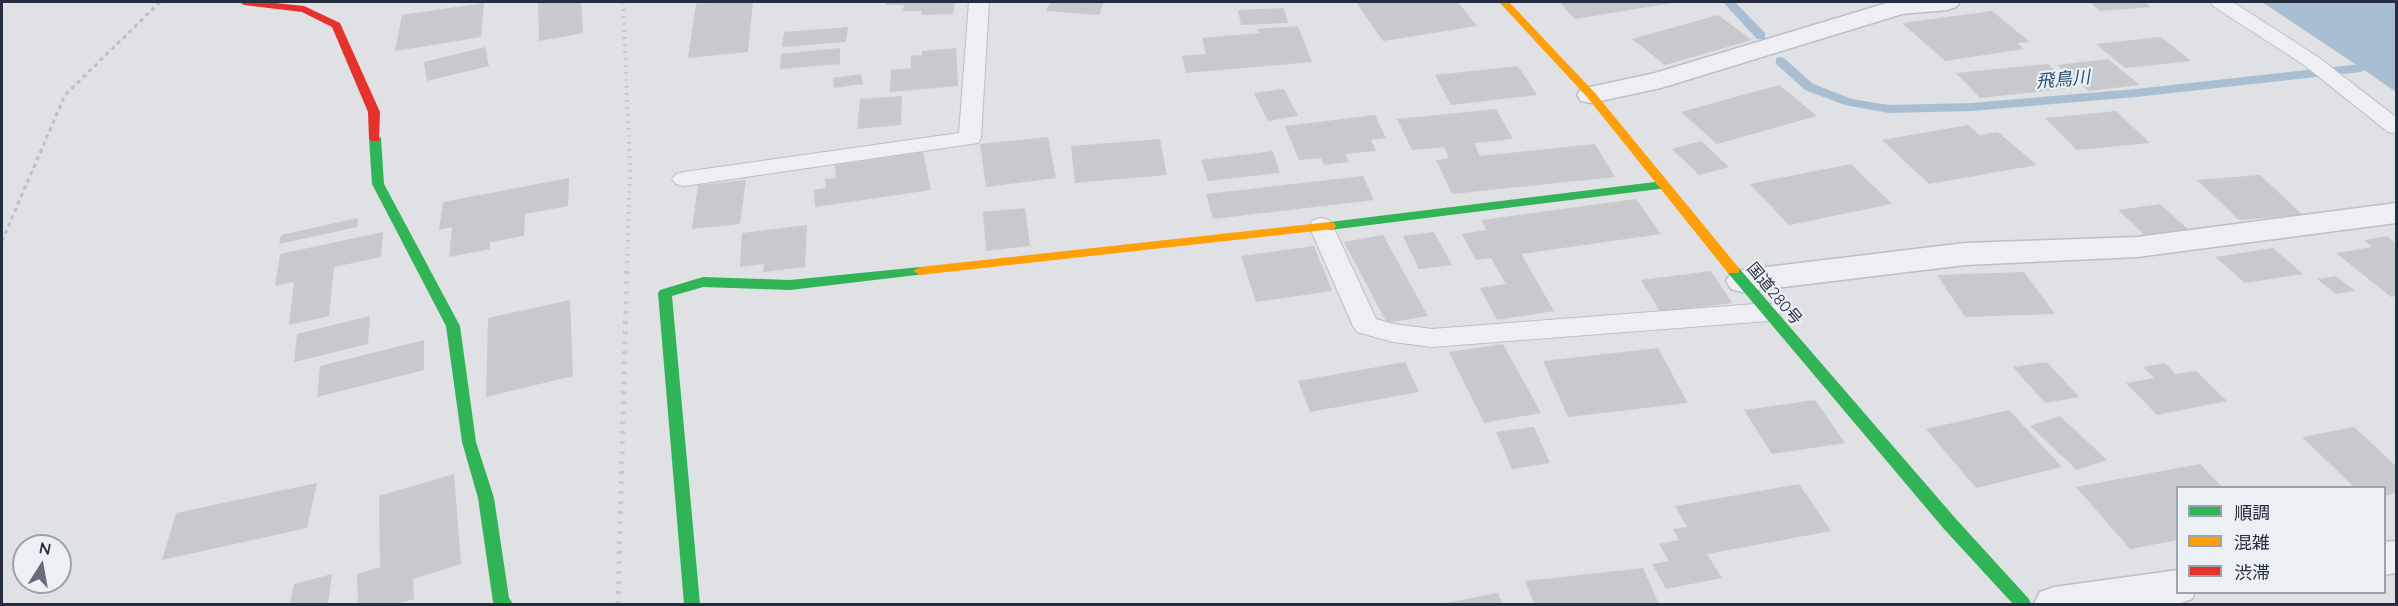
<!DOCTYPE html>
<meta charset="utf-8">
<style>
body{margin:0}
#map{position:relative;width:2398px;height:606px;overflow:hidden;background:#dfe1e4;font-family:Quicksand,"Noto Sans JP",sans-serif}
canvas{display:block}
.frame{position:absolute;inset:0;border:3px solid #252e3f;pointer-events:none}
.legend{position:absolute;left:2176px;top:486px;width:210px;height:108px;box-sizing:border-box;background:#ebf0f5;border:2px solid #9ca2ac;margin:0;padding:8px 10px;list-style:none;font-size:18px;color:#252e3f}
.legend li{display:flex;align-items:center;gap:12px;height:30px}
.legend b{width:30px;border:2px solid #9ca2ac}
.north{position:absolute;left:12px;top:534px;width:60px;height:60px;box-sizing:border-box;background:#ebf0f5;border:2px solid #9ca2ac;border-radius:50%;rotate:11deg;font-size:16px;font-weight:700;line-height:24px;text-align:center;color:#252e3f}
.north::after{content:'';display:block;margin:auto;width:21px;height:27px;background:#666d79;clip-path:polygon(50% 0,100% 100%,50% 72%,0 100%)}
</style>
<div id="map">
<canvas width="2398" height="606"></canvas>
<div class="frame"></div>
<ul class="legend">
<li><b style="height:8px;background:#30b455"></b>順調</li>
<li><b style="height:8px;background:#ff9f0a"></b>混雑</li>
<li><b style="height:8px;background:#e5322d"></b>渋滞</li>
</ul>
<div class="north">N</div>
</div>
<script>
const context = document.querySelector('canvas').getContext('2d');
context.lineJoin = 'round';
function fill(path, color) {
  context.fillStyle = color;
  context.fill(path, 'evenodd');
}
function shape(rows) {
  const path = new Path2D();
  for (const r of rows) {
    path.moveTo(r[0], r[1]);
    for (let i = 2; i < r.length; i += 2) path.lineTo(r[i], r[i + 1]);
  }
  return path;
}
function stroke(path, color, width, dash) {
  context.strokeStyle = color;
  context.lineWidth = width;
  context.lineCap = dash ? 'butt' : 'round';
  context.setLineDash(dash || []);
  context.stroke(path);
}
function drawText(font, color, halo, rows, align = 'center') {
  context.font = font + ' Quicksand,"Noto Sans JP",sans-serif';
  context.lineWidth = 4.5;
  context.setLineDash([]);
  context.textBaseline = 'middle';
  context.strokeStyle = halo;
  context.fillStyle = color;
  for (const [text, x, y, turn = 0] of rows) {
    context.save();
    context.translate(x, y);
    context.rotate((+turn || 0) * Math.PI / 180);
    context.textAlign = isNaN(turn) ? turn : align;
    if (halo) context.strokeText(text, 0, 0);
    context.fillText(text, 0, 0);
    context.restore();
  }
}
const water = shape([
 [2262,2,2396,2,2396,92,2361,68]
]);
const stream = shape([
 [1723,2,1735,2,1765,33,1765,39,1757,39,1723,2],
 [1780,57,1784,58,1813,84,1852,99,1889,105,1971,103,2136,89,2361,64,2367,68,2361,72,2136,97,1971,111,1889,113,1845,105,1805,90,1776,64,1776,58,1780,57]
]);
const building = shape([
 [538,2,581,2,583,33,539,41],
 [721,2,753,2,748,52,688,58,696,4],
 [886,2,955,2,953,14,921,15,922,11,902,11,904,5,885,5],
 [1050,2,1104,2,1099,15,1046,11],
 [1356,2,1458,2,1477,26,1383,41],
 [1559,2,1671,2,1673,3,1575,19],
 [2090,2,2145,2,2151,7,2100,11],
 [484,3,481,37,395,51,402,15],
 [1284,8,1288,23,1241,25,1238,10],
 [1992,11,2030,42,2017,43,2024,49,1945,61,1902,23],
 [1718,15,1752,40,1665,65,1632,39],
 [1298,26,1312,62,1186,73,1182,56,1206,54,1202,38,1259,33,1257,29],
 [848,27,846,42,782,47,784,32],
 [2161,37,2191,61,2125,68,2096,44],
 [485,47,489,66,427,81,424,62],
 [840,48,840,64,780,69,781,54],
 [956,48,958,86,890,92,891,70,911,68,911,56,922,55,922,51],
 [2108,59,2140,85,2089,91,2057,65],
 [2048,64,2074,88,1980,98,1956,73],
 [1518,66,1537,95,1451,105,1435,75],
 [861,74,863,84,834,88,833,78],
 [1779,85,1817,116,1717,144,1681,112],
 [1284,89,1298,116,1268,121,1254,93],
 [902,96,901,125,857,129,860,99],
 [1496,109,1513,139,1474,143,1480,156,1595,144,1615,177,1452,194,1436,160,1449,158,1444,147,1412,150,1397,119],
 [2116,111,2150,143,2077,150,2045,118],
 [1375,115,1386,138,1371,140,1376,151,1345,154,1349,162,1324,165,1321,158,1299,160,1285,126],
 [1968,125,1979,135,1998,132,2037,165,1929,184,1882,140],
 [1048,137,1056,178,986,187,980,144],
 [1160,139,1167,175,1075,183,1071,146],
 [1701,141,1729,167,1699,175,1672,149],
 [1273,151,1280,173,1208,181,1201,160],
 [923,152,931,190,815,207,814,190,826,188,825,179,836,178,835,165],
 [1851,164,1892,204,1789,225,1750,184],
 [2260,175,2303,215,2239,220,2197,180],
 [1363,176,1374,200,1213,219,1206,194],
 [569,178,568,206,525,214,524,236,490,242,490,249,449,257,452,227,439,230,443,202],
 [746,180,740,224,692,229,698,185],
 [1636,199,1661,234,1521,254,1554,311,1497,320,1480,288,1506,284,1491,258,1476,260,1462,234,1486,230,1481,220],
 [2160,204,2190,231,2147,237,2118,210],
 [1025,208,1030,246,986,251,983,212],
 [358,218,357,227,279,244,281,235],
 [807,225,805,267,763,272,764,264,740,267,742,233],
 [383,232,381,257,334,267,329,316,289,325,294,282,275,286,280,254],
 [1434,232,1452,265,1419,269,1403,236],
 [1383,235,1428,316,1387,323,1344,242],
 [2387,236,2396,244,2396,296,2391,297,2336,253,2372,247,2364,240],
 [1314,246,1332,291,1256,302,1241,256],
 [2273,248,2303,274,2245,283,2215,257],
 [1711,271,1732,303,1660,312,1641,280],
 [2024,272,2055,314,1965,317,1937,275],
 [2336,276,2355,291,2336,294,2317,279],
 [570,300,573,376,486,397,488,318],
 [370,316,368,344,294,362,297,334],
 [424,340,424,370,317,397,320,366],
 [1503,344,1541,413,1484,423,1449,352],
 [1658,348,1688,403,1568,417,1543,361],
 [1405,362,1419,392,1310,412,1298,381],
 [2047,362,2079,397,2045,403,2013,367],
 [2165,363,2176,374,2196,371,2227,401,2157,415,2126,383,2154,378,2143,367],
 [1815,400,1845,443,1772,454,1744,410],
 [2009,410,2062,467,1976,488,1926,429],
 [2060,416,2107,460,2077,470,2030,426],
 [1534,427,1550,463,1512,469,1496,432],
 [2354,427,2396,466,2396,493,2384,496,2384,488,2355,488,2302,437],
 [2200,464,2223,488,2178,488,2178,540,2130,549,2076,487],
 [454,474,461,564,413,579,414,599,396,604,358,604,357,574,380,567,379,496],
 [317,483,307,528,162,560,176,513],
 [1799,484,1831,531,1707,554,1722,578,1666,589,1652,564,1669,561,1659,544,1679,540,1673,529,1687,527,1675,506],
 [1643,568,1659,604,1534,604,1525,581],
 [332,574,328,604,290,604,294,584],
 [1498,593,1503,604,1445,604,1445,603]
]);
const path = shape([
 [2,241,65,95,160,2]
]);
const lane = shape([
 [969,2,989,2,981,138,978,143,684,186,676,184,672,179,676,174,684,172,959,133,969,2],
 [2211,2,2233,2,2318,57,2396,117,2396,133,2388,132,2304,65,2213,6,2211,2],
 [1321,218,1329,220,1333,226,1376,319,1393,324,1432,329,1768,303,1777,306,1781,312,1777,318,1768,321,1432,347,1393,342,1357,332,1353,326,1309,226,1313,220,1321,218]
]);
const street = shape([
 [1890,2,1960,2,1956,7,1947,10,1902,14,1661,88,1591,103,1581,101,1577,95,1581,89,1655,73,1890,2],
 [2396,203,2396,223,2137,257,1965,265,1742,292,1731,289,1726,281,1731,273,1742,270,1965,243,2137,237,2396,203],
 [2396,541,2396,573,2384,575,2384,542,2396,541],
 [2178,570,2178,592,2195,592,2192,599,2178,604,2034,604,2040,592,2054,587,2178,570]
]);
const fast = shape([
 [375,134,381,138,384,184,460,326,476,442,494,498,509,598,513,604,494,604,493,602,478,498,462,442,446,326,372,184,369,138,375,134],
 [1663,181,1669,185,1667,188,1330,230,1324,226,1330,222,1663,181],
 [1733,266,1738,267,1956,519,2029,599,2031,604,2013,604,1944,529,1728,273,1726,270,1728,267,1733,266],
 [920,267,925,268,927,271,925,274,790,290,703,287,672,296,700,604,684,604,658,293,660,290,703,277,790,280,920,267]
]);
const slow = shape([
 [1499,2,1509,2,1595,93,1738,267,1740,270,1738,273,1728,273,1587,97,1499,2],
 [1330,222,1334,223,1336,226,1334,229,920,275,913,271,920,267,1330,222]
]);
const jam = shape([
 [239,2,266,2,304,6,340,23,380,112,379,141,371,141,369,138,368,112,332,27,302,12,244,5,239,2]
]);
const railFar1 = shape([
 [623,2,630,170,627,268]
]);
const rail = shape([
 [618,604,627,266]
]);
const streetNames = [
 ["国道280号",1774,294,50]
];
const waterNames = [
 ["飛鳥川",2063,80,-5]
];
fill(water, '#aabed2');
fill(stream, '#aabed2');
fill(building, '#c7c9cd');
stroke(lane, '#bdbfc2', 2);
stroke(street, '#bdbfc2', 3);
stroke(path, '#bebfc5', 3, [4, 4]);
fill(lane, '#eeeff2');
fill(street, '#eeeff2');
fill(fast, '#30b455');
fill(slow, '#ff9f0a');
fill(jam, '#e5322d');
stroke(railFar1, '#c7c9cd', 4, [2, 5]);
stroke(rail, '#c7c9cd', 5, [3, 7]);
drawText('16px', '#252e3f', '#ebf0f5', streetNames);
drawText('italic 18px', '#2c4d75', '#ebf0f5', waterNames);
</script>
